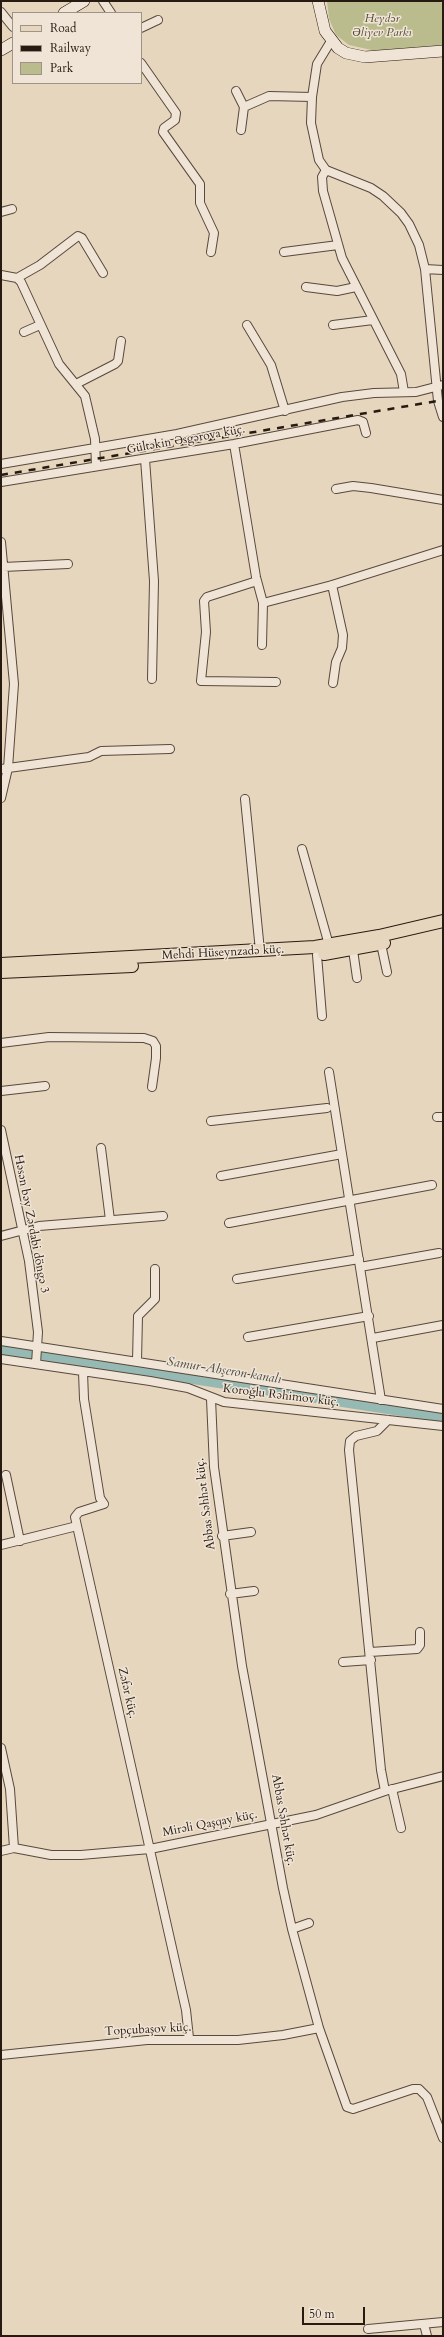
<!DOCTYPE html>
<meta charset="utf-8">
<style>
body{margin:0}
#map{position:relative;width:444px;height:2337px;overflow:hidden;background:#e7d6be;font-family:Cardo,serif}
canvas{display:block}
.frame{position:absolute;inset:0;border:2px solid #271a11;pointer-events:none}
.legend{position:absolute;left:12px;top:12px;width:130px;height:72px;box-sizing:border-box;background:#efe4d5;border:1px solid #9f9387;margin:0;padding:5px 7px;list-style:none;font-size:12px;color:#271a11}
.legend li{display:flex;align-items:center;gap:8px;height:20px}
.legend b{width:20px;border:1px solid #9f9387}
.scale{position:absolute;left:302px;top:2307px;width:63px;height:18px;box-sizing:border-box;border:2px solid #271a11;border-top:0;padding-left:5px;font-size:12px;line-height:14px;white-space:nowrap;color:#271a11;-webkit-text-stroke:3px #efe4d5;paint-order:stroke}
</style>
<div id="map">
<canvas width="444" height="2337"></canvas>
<div class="frame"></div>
<ul class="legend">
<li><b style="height:5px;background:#e7d6be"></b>Road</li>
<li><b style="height:5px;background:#271a11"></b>Railway</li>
<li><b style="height:11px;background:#bbbc8e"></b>Park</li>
</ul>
<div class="scale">50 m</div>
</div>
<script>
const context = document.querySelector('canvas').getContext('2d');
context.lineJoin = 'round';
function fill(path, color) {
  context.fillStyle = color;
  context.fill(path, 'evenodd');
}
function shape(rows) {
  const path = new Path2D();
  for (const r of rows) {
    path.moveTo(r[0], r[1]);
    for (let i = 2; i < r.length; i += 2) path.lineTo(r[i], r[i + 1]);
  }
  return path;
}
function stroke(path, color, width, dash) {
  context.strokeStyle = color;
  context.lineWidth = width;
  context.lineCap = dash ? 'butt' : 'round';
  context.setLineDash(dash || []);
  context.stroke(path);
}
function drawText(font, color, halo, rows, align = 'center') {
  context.font = font + ' Cardo,serif';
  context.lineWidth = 3;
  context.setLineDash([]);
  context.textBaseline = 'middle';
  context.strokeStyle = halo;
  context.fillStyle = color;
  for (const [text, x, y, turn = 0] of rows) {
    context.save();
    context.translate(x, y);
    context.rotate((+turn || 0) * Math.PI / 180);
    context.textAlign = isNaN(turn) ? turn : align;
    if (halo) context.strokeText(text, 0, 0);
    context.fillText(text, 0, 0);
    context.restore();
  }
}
const green = shape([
 [327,1,436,1,443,3,443,46,376,51,349,45,336,35,329,19]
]);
const canal = shape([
 [1,1350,443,1418]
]);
const minor = shape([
 [103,1,111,13],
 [1,12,13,27],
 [141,28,158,20],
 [331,41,317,64,312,97,311,123,319,160,326,170,371,188,383,196,401,213,409,224,419,245,425,269,438,401,443,417],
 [141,63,176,113,175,120,164,128,163,132,200,184,200,203,214,233,211,252],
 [236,91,244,107,241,130],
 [244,107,269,96,312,97],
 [326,170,322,177,323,191,342,258,401,374,404,392],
 [1,212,12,209],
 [284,252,338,245],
 [425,269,443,270],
 [1,275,17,278,21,282,59,364,85,396,95,439,96,466],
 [17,278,40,265,78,236,82,238,103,273],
 [306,287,337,291,356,287],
 [247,325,271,365,285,411],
 [333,325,373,320],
 [24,332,40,325],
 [76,384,115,364,118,361,121,341],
 [234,444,256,577,263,603,262,645],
 [145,459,154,581,152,679],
 [1,464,177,434,342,397,374,393,416,392,443,385],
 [1,482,234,444,358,420,363,422,366,433],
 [336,489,353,486,371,488,443,500],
 [1,542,14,684,8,768,1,798],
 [3,567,68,564],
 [257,581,207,597,204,601,206,632,201,681,276,682],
 [332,585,343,635,342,648,336,662,333,683],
 [263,603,332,585,443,550],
 [1,769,89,757,101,751,170,749],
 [245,799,260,951],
 [302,849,329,945],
 [381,944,387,972],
 [353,950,357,978],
 [317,955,322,1016],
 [1,1043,49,1037,144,1038,153,1041,156,1046,156,1058,152,1087],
 [329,1072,381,1400],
 [1,1091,45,1086],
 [437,1117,443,1117],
 [211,1121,327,1108],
 [1,1130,29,1261,38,1332,36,1364],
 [101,1148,110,1220],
 [221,1176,342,1154],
 [229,1223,432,1185],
 [1,1236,39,1226,163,1216],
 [360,1267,439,1253],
 [237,1279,359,1259],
 [248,1337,369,1316],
 [373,1338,443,1325],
 [1,1341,443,1409],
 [1,1359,150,1381,188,1388,224,1402,443,1426],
 [137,1361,138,1316,155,1299,155,1269],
 [83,1372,84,1399,100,1498,104,1504,79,1512,75,1517,186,2010,189,2038],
 [211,1399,214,1467,242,1666,283,1888,292,1929,319,2028,347,2107,353,2109,413,2089,419,2089,427,2097,443,2138],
 [6,1475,20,1541],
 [222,1536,251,1532],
 [1,1545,77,1526],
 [230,1594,254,1591],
 [370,1652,417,1649,420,1645,420,1632],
 [343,1662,371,1660],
 [1,1748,10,1789,14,1848],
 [392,1789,401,1828],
 [385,1791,381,1770,349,1450,350,1441,356,1436,377,1431,388,1420],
 [1,1851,14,1848,51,1855,81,1855,150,1849,316,1815,385,1791,443,1776],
 [292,1929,309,1923],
 [1,2055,147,2040,238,2040,283,2035,319,2028],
 [424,2324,427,2336],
 [368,2329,443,2322]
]);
const secondary = shape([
 [318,1,325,31,338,48,346,53,365,57,443,51],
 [64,13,84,1],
 [1,50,13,43]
]);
const primary = shape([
 [324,954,384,943],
 [1,964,315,947,379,936,443,921],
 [1,972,132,966]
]);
const rail = shape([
 [1,475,443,400]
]);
const parkNames = [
 ["Heydər",382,19],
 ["Əliyev Parkı",382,33]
];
const streetNames = [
 ["Gültəkin Əsgərova küç.",186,440,-10],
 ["Mehdi Hüseynzadə küç.",223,953,-3],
 ["Həsən bəy Zərdabi döngə 3",31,1224,79],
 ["Koroğlu Rəhimov küç.",281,1396,7],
 ["Abbas Səhhət küç.",206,1504,-97],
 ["Zəfər küç.",127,1693,77],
 ["Abbas Səhhət küç.",283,1820,80],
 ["Mirəli Qaşqay küç.",210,1824,-11],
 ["Topçubaşov küç.",148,2030,-3]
];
const waterNames = [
 ["Samur-Abşeron kanalı",224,1371,9]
];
fill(green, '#bbbc8e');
stroke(canal, '#97b9b3', 9);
stroke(minor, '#57493c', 10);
stroke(secondary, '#271a11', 12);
stroke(primary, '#271a11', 14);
stroke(minor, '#efe4d5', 8);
stroke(secondary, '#efe4d5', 11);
stroke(primary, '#e7d6be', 12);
stroke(rail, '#271a11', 2.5, [7, 7]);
drawText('italic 12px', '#534b36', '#efe4d5', parkNames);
drawText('12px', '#271a11', '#efe4d5', streetNames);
drawText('italic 13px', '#494a42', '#efe4d5', waterNames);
</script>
